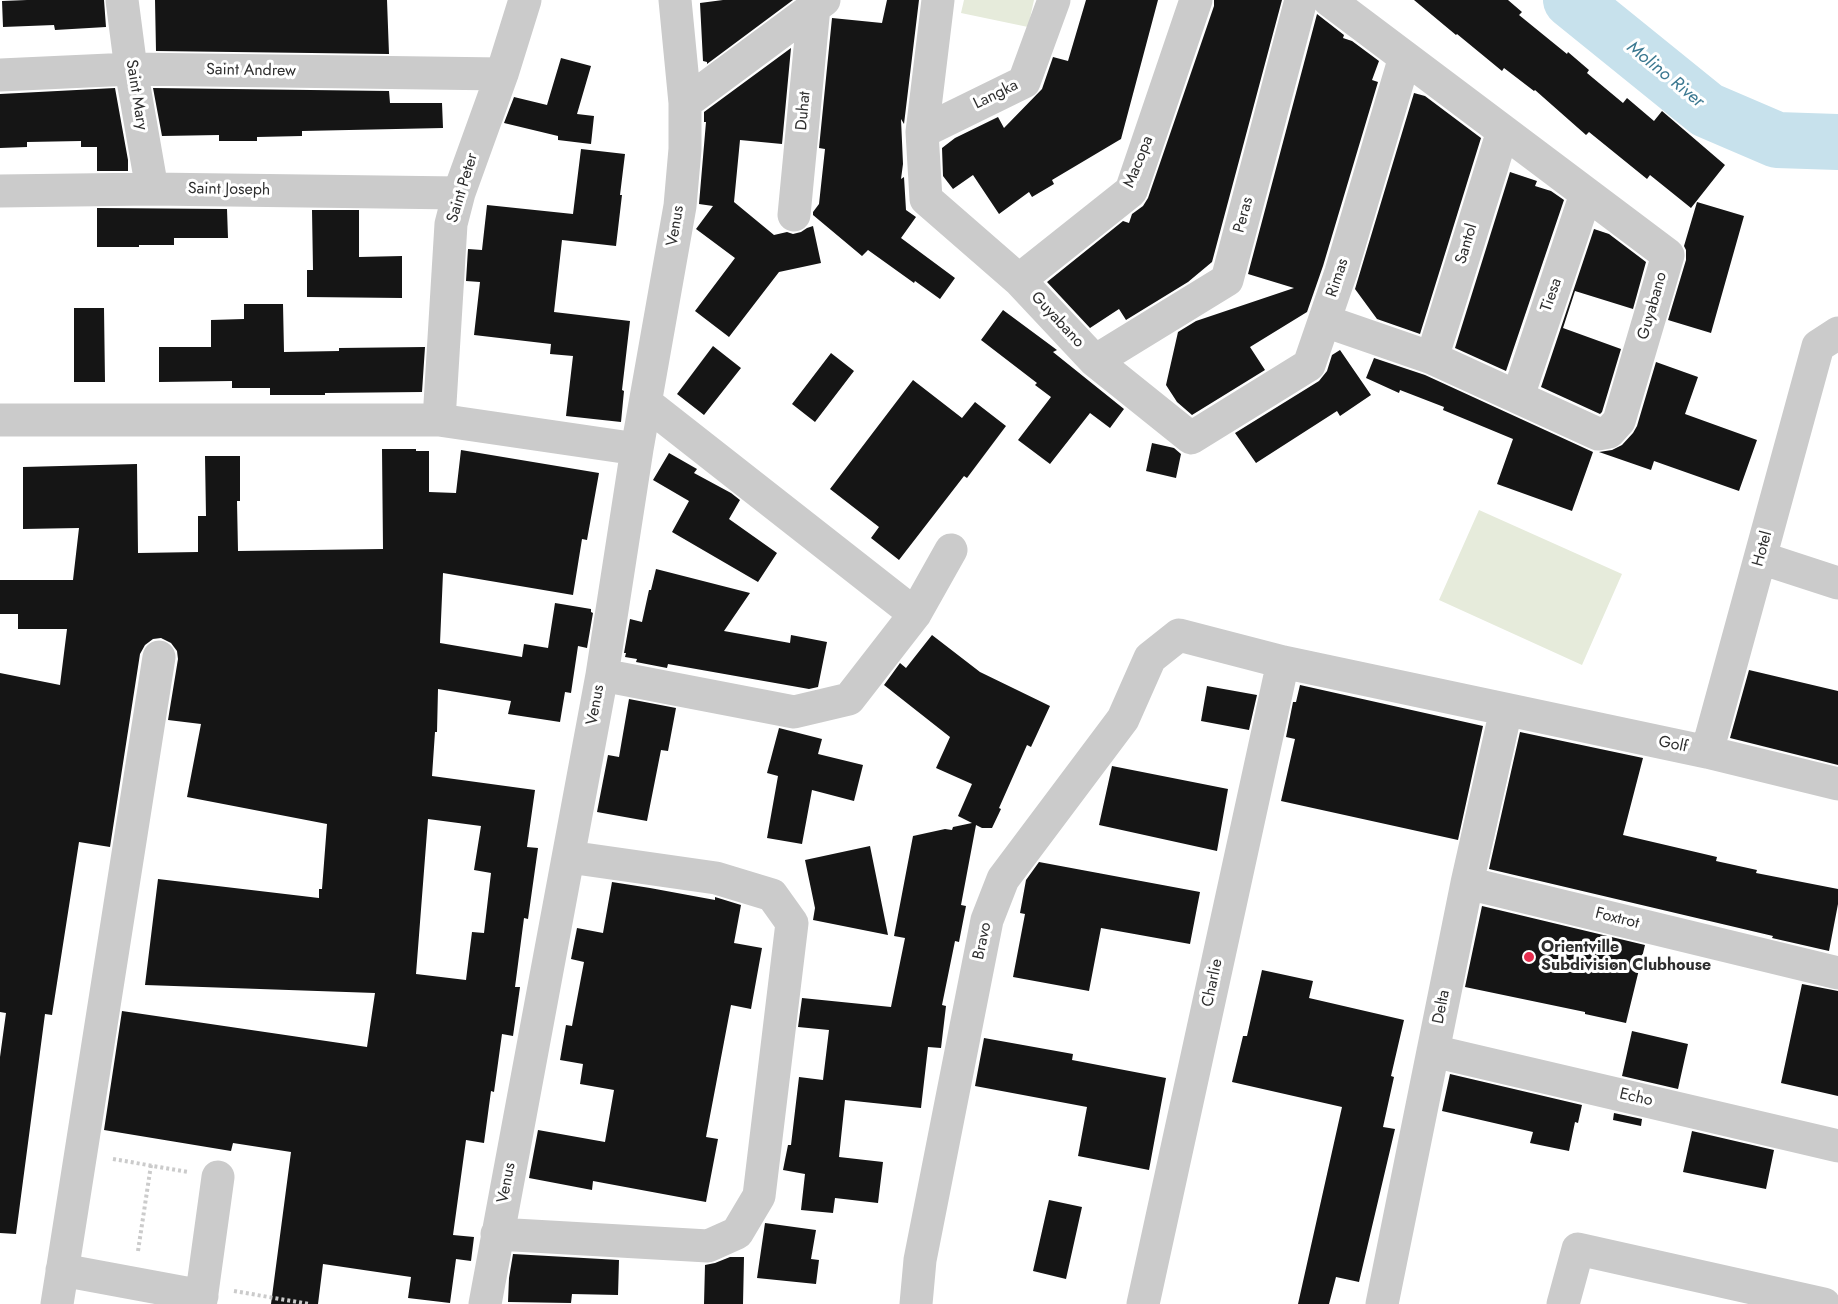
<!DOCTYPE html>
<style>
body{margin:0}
canvas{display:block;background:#fff}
</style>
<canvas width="1838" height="1304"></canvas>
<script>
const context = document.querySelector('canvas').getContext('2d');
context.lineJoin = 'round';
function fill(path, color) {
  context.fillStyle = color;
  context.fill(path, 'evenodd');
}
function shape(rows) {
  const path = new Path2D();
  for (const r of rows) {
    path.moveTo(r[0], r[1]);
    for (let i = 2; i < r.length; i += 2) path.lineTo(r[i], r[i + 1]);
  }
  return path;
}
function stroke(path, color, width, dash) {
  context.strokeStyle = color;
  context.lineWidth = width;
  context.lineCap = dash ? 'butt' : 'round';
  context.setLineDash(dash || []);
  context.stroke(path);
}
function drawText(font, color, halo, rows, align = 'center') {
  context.font = font + ' Jost,sans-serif';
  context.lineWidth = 6;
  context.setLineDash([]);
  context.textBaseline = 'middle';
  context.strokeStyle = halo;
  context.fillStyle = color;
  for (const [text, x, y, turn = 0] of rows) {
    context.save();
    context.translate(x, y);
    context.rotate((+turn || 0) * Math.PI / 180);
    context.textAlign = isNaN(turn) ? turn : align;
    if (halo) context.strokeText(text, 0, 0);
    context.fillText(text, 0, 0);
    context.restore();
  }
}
const green = shape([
 [964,0,1034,0,1028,27,961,13],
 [1479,510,1622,574,1582,665,1439,600]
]);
const river = shape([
 [1571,0,1707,110,1777,140,1838,142]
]);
const building = shape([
 [27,0,104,0,106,27,55,30,54,25,3,27,2,1],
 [155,0,387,0,389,54,156,51],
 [723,0,793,0,707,64,707,62,703,61,700,3],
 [887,0,919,0,904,124,901,119,903,164,901,179,904,177,906,210,916,217,901,238,955,278,940,299,915,281,914,283,868,250,862,256,813,215,813,212,819,204,825,149,819,148,832,18,882,23],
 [1086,0,1158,0,1121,139,1052,180,1054,184,1032,197,1029,192,999,214,973,175,953,189,943,176,942,148,955,138,998,117,1004,128,1042,89,1053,57,1068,61],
 [1214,0,1282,0,1212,262,1188,282,1126,320,1119,309,1090,328,1047,282,1123,221,1129,223,1132,214,1143,206,1148,198,1214,6],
 [1414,0,1508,0,1522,12,1519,15,1567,54,1568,52,1589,70,1587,73,1623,103,1627,98,1654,121,1662,111,1725,165,1691,208,1650,175,1647,179,1589,132,1586,135,1535,90,1534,91,1504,68,1502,71,1457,34,1456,35],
 [1317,14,1344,35,1343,38,1352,41,1379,61,1372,80,1378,82,1323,266,1307,312,1250,347,1265,370,1192,415,1177,402,1166,385,1178,332,1196,321,1294,288,1248,274],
 [791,48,782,144,740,140,734,202,774,235,787,232,793,234,801,232,807,228,813,226,821,263,779,272,729,337,695,311,735,258,696,229,713,206,699,204,706,122,704,122,704,112],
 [561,58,591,66,577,114,594,116,591,144,558,140,558,136,504,123,514,97,547,105],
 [115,88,128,160,128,171,97,171,97,147,81,147,81,141,27,142,27,147,0,148,0,94],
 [153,88,389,91,390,103,442,103,443,128,302,131,302,136,257,137,257,141,219,141,219,135,162,136],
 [1414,93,1425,96,1481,138,1420,334,1377,319,1355,289],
 [581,149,625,154,620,195,622,195,616,246,562,240,554,312,630,321,622,390,624,391,621,422,566,416,573,356,550,354,551,344,474,335,480,282,466,281,468,249,482,250,487,205,573,214],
 [1510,172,1537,181,1535,186,1551,191,1564,200,1506,371,1455,348],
 [1697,202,1744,216,1711,333,1668,320,1686,260,1686,250,1684,246],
 [97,208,227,209,228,238,174,238,174,245,139,245,139,247,97,247],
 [312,210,359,210,359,257,402,256,402,298,307,297,307,270,313,270],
 [1594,229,1609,234,1646,262,1633,309,1575,291,1563,328,1621,349,1602,412,1600,414,1541,387],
 [244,304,283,304,284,352,339,351,339,348,425,347,422,392,325,393,325,395,270,395,270,388,232,388,232,381,159,382,159,347,211,347,211,320,244,319],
 [74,308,104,308,105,382,74,382],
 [1003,310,1057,350,1053,352,1124,409,1110,428,1090,413,1050,464,1018,440,1051,397,1035,385,1037,383,981,340],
 [713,346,741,368,704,415,677,394],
 [1340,350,1371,395,1340,416,1337,411,1256,463,1235,433,1319,381,1327,371,1332,355],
 [831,353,854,371,815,422,792,404],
 [1374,358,1425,375,1593,452,1572,511,1497,484,1513,439,1443,410,1444,407,1400,390,1399,393,1366,378],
 [1656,362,1698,377,1685,414,1757,440,1739,491,1654,461,1651,470,1599,452,1612,450,1622,445,1633,433,1637,426],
 [913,380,962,418,975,402,1006,426,967,478,964,476,899,560,871,538,879,527,830,489],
 [1152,443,1174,448,1181,454,1176,478,1146,471],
 [382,449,416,449,416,451,429,451,429,492,456,493,461,450,599,473,587,540,582,539,573,595,443,573,440,643,522,657,524,644,548,648,555,603,591,609,591,612,593,613,587,648,578,646,571,693,565,692,560,722,508,714,511,701,438,689,437,732,435,732,432,776,535,790,527,847,538,848,528,919,524,918,515,987,520,987,513,1036,502,1034,494,1092,491,1091,484,1143,466,1140,453,1235,474,1237,471,1261,456,1259,450,1303,408,1298,411,1277,323,1264,318,1304,271,1304,291,1152,233,1143,231,1151,104,1130,122,1011,367,1047,375,993,145,985,158,879,319,898,319,889,322,889,327,824,187,797,201,724,168,720,178,659,177,651,171,643,161,638,153,639,145,645,140,654,110,847,79,842,52,1015,45,1014,16,1234,0,1233,0,1057,6,1013,0,1012,0,673,60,685,67,629,18,629,18,614,0,614,0,580,73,580,79,528,23,529,23,467,137,464,138,553,198,552,198,516,206,516,205,456,240,456,240,501,237,501,238,551,383,549],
 [428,819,481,826,474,870,491,873,484,933,472,932,466,980,416,974],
 [669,453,697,469,694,473,731,493,740,500,729,519,777,553,758,582,672,532,689,501,653,480],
 [656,569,750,593,724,631,790,643,791,635,827,642,818,687,809,689,668,664,667,668,636,662,637,659,625,657,626,653,624,653,630,619,642,622,649,590,651,590],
 [932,635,980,672,1050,706,1031,747,1027,745,999,808,1001,809,992,828,982,828,976,825,961,905,966,906,959,942,955,941,942,1005,946,1006,941,1048,928,1047,921,1108,845,1100,839,1157,883,1162,878,1203,835,1198,833,1213,801,1210,805,1174,783,1170,788,1145,791,1145,799,1077,823,1080,829,1030,798,1027,802,998,891,1007,905,938,894,936,913,836,945,829,952,830,953,827,972,823,958,816,972,784,936,768,950,737,884,685,900,663,906,668],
 [1749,670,1838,691,1838,765,1730,738],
 [1300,685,1483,726,1458,840,1281,801,1295,739,1286,737,1293,702,1296,702],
 [1207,686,1257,695,1249,730,1201,721],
 [629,699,676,708,668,751,661,750,647,821,597,812,608,755,619,757],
 [779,728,822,739,818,754,863,765,854,801,812,790,802,844,767,838,778,776,767,773],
 [1520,732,1643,758,1623,835,1717,857,1716,861,1757,870,1756,873,1838,889,1838,904,1829,951,1772,938,1773,936,1489,869],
 [1112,766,1228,789,1217,851,1099,825],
 [870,846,888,935,813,920,815,908,805,860],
 [1039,862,1200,892,1190,944,1101,928,1089,991,1013,977,1025,914,1020,913,1026,880],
 [612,882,650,888,715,900,715,897,741,905,734,943,762,948,751,1009,731,1005,706,1137,718,1139,706,1202,593,1181,592,1190,529,1178,538,1130,605,1142,614,1090,580,1084,583,1064,560,1060,566,1025,572,1026,584,962,571,959,577,928,603,933],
 [1482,906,1645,945,1626,1023,1585,1014,1585,1012,1465,987],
 [1262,970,1313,981,1309,998,1404,1020,1391,1076,1394,1077,1383,1127,1395,1129,1359,1282,1336,1277,1329,1304,1298,1304,1342,1107,1232,1082,1243,1036,1247,1036],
 [1802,984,1838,991,1838,1096,1781,1083],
 [1632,1031,1688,1044,1678,1089,1622,1076],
 [984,1038,1073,1054,1072,1060,1166,1078,1149,1170,1078,1156,1087,1107,975,1086],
 [1450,1074,1582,1105,1578,1123,1575,1122,1569,1151,1530,1143,1533,1132,1442,1111],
 [1614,1113,1642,1119,1641,1126,1613,1120],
 [1692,1131,1774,1150,1766,1189,1683,1172],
 [1049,1200,1082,1207,1066,1279,1033,1271],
 [765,1223,816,1230,811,1259,819,1260,816,1284,757,1278],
 [513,1254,619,1260,618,1295,572,1294,571,1303,508,1302,509,1278],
 [730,1257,744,1257,743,1304,704,1304,705,1265,715,1263]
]);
const path = shape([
 [113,1159,188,1172],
 [138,1251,151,1165],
 [234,1291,309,1304]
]);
const minor = shape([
 [122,0,131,69,152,189],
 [938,0,922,132,926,199,1019,280,1095,361,1191,438,1309,365,1341,272,1405,57],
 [0,75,131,69,502,74],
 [685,103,824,0],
 [922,132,1024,82,1054,0],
 [0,191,152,189,459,193],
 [794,215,814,7],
 [1019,280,1131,191,1196,0],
 [1325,321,1432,358,1598,434,1609,432,1619,421,1668,255,1329,0],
 [1432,358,1503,131],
 [1095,361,1227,280,1301,0],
 [1518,396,1586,194],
 [646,403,915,614],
 [0,420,439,420,637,449],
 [439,420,451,224,459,193,502,74,525,0],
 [1761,558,1838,583],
 [602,675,794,712,849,699,915,614,951,550],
 [1707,752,1818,346,1838,333],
 [1467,883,1838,973],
 [1433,1051,1838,1146],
 [497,1234,708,1246,737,1233,759,1196,792,923,772,895,716,878,569,857],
 [62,1270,202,1296],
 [201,1300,218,1177],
 [57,1304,159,657],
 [485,1304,602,675,637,449,680,206,685,149,685,103,675,0],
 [916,1304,920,1260,987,920,1003,879,1123,719,1150,658,1179,635,1283,662,1707,752,1838,784],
 [1143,1304,1283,662],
 [1382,1304,1467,883,1506,710],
 [1563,1304,1578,1249,1824,1304]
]);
const markers = [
 [1529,957,6,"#e72e4f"]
];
const streetNames = [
 ["Saint Andrew",251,71,1],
 ["Saint Mary",136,95,81],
 ["Langka",996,95,-26],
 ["Duhat",804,111,-85],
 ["Macopa",1139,162,-68],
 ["Saint Peter",463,188,-73],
 ["Saint Joseph",229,190,1],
 ["Peras",1244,215,-75],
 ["Venus",676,226,-81],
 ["Santol",1467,244,-73],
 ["Rimas",1338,278,-72],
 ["Tiesa",1552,295,-71],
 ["Guyabano",1653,306,-74],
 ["Guyabano",1057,320,47],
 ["Hotel",1763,549,-75],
 ["Venus",596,705,-80],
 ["Golf",1673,745,12],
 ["Foxtrot",1617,919,14],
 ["Bravo",983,941,-78],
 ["Charlie",1213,983,-78],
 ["Delta",1442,1007,-79],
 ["Echo",1636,1098,13],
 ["Venus",507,1183,-79]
];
const poiNames = [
 ["Orientville",1541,948],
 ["Subdivision Clubhouse",1541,966]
];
const waterNames = [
 ["Molino River",1665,75,39]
];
fill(green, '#e6ebdb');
stroke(river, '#c7e1ec', 56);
fill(building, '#151515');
stroke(path, '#cbcbcb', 4, [3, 3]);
stroke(minor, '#cbcbcb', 33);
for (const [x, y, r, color] of markers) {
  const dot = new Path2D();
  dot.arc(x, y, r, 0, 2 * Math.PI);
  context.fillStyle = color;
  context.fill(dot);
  stroke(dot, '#fff', 2);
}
drawText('16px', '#2e2e2e', '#fff', streetNames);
drawText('bold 16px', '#2e2e2e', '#fff', poiNames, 'left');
drawText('italic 18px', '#3b7890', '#fff', waterNames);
</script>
